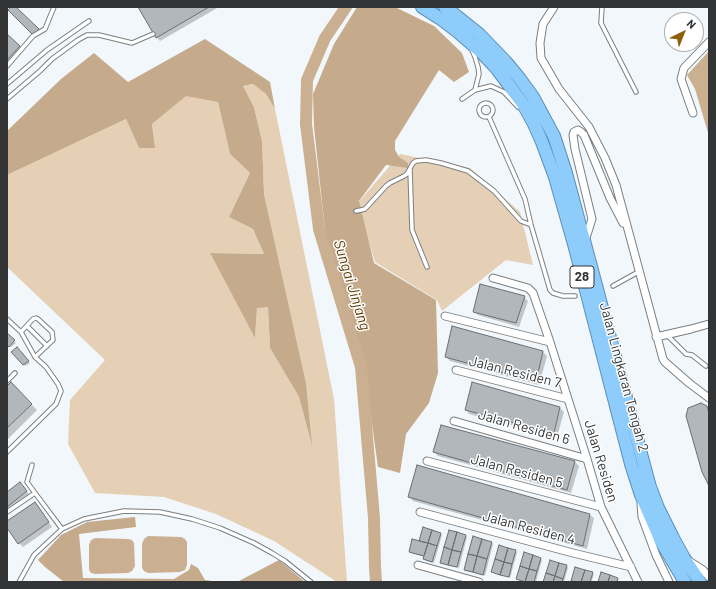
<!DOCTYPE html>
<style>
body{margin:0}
#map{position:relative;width:716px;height:589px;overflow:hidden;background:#f2f7fb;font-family:Barlow,sans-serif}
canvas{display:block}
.frame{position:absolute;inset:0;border:8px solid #323436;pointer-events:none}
.north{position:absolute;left:664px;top:12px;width:40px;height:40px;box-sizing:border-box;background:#fff;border:1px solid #adaeaf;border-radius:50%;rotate:43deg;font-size:11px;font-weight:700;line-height:16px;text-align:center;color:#323436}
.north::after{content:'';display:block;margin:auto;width:14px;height:18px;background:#8f5e0a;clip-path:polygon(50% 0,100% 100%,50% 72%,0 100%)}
</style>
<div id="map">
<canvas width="716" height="589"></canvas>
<div class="frame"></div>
<div class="north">N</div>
</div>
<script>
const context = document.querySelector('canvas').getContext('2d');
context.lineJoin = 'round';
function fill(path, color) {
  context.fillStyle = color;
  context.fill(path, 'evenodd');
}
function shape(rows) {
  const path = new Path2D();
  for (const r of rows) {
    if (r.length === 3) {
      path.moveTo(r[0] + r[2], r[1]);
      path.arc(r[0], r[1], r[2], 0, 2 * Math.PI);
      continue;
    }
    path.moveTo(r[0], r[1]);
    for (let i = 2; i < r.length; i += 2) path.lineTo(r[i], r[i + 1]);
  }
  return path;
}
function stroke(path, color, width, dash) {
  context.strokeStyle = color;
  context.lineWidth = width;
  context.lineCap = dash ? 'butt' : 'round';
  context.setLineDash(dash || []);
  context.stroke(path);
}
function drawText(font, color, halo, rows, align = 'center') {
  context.font = font + ' Barlow,sans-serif';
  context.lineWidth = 3;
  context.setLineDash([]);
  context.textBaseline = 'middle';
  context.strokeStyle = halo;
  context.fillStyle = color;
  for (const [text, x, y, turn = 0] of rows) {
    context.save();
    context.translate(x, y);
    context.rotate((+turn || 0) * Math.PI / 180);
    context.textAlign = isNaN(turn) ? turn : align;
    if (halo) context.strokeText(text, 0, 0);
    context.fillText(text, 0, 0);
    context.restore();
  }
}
const green = shape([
 [253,84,266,94,275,109,334,399,347,582,337,582,274,541,216,514,164,497,95,493,68,444,70,400,105,360,7,267,7,175,126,119,139,148,155,148,152,124,186,95,218,102,230,154,250,173,229,217,253,229,264,254,210,253,255,337,257,308,268,306,270,348,299,397,311,443,306,383,264,194,262,141,254,107,243,86],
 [400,154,470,168,520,212,533,265,506,260,442,311,437,300,375,262,357,204]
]);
const forest = shape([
 [357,7,395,7,434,26,462,53,469,72,454,82,439,70,395,141,395,150,399,157,408,163,408,168,386,165,359,201,374,263,436,300,438,373,429,403,406,434,400,473,378,467,365,374,339,285,327,249,314,127,313,94,334,44],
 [205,39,270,82,275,109,266,94,253,84,243,86,254,107,262,141,264,194,306,383,312,446,299,397,270,348,268,307,257,308,255,338,210,253,264,254,253,229,229,217,250,173,230,154,218,102,186,96,152,124,155,148,139,148,126,119,7,175,7,131,61,79,94,53,128,82],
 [135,517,136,527,79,534,83,578,174,579,189,570,191,564,198,568,205,580,219,582,64,582,45,567,38,560,61,535,87,522],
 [279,560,305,582,237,582]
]);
const water = shape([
 [709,51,709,136,695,89,687,75],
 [148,536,181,537,185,539,187,542,187,565,185,570,180,572,148,573,144,571,142,568,142,544,144,539],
 [95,538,128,539,132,540,134,543,135,566,132,571,128,573,95,574,91,573,89,570,89,545,91,540]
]);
const shadow = shape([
 [139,7,219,7,160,41,156,37],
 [7,36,23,51,11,63,7,60],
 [524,297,528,301,519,327,478,315,474,311],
 [453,327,543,352,547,356,539,385,450,361,446,357],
 [7,335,16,343,11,347,7,344],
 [17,348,30,363,25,366,13,352],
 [11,384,37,410,7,440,7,388],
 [560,408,564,412,557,437,469,414,466,410],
 [441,426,575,462,579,466,571,493,438,456,434,452],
 [22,486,29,494,7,511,7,493],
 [409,497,590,515,594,518,587,549,413,501],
 [35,503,39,507,52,527,23,547,19,543,7,526,7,522],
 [440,534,442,535,434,563,426,561,425,559,425,557,411,553,410,552,420,542],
 [466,536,467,537,459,568,442,564,441,562],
 [492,543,493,544,485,576,466,571,465,569],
 [500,546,516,551,517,553,510,578,494,573,492,572],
 [541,559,542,560,536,582,524,582,519,580,517,579],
 [567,566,568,568,564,582,544,582],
 [576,568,592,573,594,575,591,582,572,582]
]);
const river = shape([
 [346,7,325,38,307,80,306,124,319,229,361,367,374,518,375,567,376,582]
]);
const building = shape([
 [11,7,16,7,39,29,33,35,8,10,11,7],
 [138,7,209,7,156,38,138,7],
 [7,34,20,46,7,60,7,34],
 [480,284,525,296,516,323,473,312,480,284],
 [452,326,543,351,536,382,445,357,452,326],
 [7,333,15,340,9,347,7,345,7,333],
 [17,347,29,361,23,365,11,352,17,347],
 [11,382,32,404,7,428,7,386,11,382],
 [472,382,560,407,554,433,465,410,472,382],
 [701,403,707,406,709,413,709,486,702,472,686,416,688,408,701,403],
 [441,425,575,461,567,490,433,452,441,425],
 [417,465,590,514,583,546,408,497,417,465],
 [20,482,27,491,7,507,7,492,20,482],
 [35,502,49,522,18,544,7,528,7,521,35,502],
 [423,527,432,530,428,543,419,541,423,527],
 [432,530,441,533,437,546,428,543,432,530],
 [449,530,457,532,452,550,444,547,449,530],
 [457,532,466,535,461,552,452,550,457,532],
 [473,536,482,539,477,556,468,554,473,536],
 [412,539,428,543,424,556,409,552,412,539],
 [482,539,492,542,487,559,477,556,482,539],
 [428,543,437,546,432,562,423,559,428,543],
 [499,545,508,548,504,562,495,559,499,545],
 [444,547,452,550,448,565,440,563,444,547],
 [508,548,516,550,512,564,504,562,508,548],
 [452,550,461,552,457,567,448,565,452,550],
 [524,552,533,555,529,569,520,566,524,552],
 [468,554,477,556,473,572,464,570,468,554],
 [533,555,541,558,537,571,529,569,533,555],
 [477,556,487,559,483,575,473,572,477,556],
 [495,559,504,562,500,575,491,572,495,559],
 [550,560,559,563,555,576,546,573,550,560],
 [504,562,512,564,509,577,500,575,504,562],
 [559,563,567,565,563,579,555,576,559,563],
 [520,566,529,569,525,582,516,579,520,566],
 [575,567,585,570,581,582,571,581,575,567],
 [529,569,537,571,534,582,525,582,529,569],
 [585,570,593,572,590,582,581,582,585,570],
 [601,572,610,575,608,582,598,582,601,572],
 [546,573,555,576,553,582,543,582,546,573],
 [610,575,618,578,617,582,608,582,610,575],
 [555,576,563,579,562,582,553,582,555,576]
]);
const service = shape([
 [602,7,601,23,636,92],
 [472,50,475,57,478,67,479,74,475,90],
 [7,66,33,36,45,29,54,7],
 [7,84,47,50,89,21],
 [7,99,40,71,52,59,78,40,87,35,99,35,132,43,153,34],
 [462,99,475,90,491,86,504,92,518,107],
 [486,110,7],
 [489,117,525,199,531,225,550,290,553,293,563,296,575,296],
 [410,169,412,230,427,267],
 [356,211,361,210,365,209,386,186,390,183,404,176,407,174,413,163,416,161,426,160,441,163,468,171,494,191,521,221,531,225],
 [613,286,640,271],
 [7,319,21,332,35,357,46,367,58,384,61,391,56,404,7,452],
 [27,326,47,346],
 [21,332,33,319,36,318,38,319,52,332,53,340,35,357],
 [667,335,686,354,692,355,706,366],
 [7,381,15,373],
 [32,465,27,482,35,493,62,529],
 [7,512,35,493],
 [19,582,34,555,62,529,84,519,124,511,160,512,192,519,220,528,254,543,272,553,285,561,311,582]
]);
const minor = shape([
 [554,7,543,24,540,43,541,58,559,89,589,127,605,158,616,185,663,359,665,362,689,383,709,398],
 [693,113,681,79,684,68,709,42],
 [585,241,592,219,575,149,573,135,574,132,578,130,581,132,584,135,610,198,623,223],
 [493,278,528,288,533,293,550,342,587,459,601,507,638,582],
 [445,316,550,342],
 [656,337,691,329,709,324],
 [456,370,568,399],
 [454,421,587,459],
 [427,461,601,507],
 [641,504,642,517,656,555,669,582],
 [420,512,573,553,631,567],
 [689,561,703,570,709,577],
 [418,565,479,582]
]);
const trunk = shape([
 [422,7,441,19,458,32,481,52,497,69,523,104,534,124,542,142,555,177,574,244,631,464,641,495,662,543,685,582],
 [445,7,479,34,506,62,520,79,533,97,554,136,566,173,643,461,650,487,658,508,673,538,684,558,700,582]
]);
const shields = [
 [582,277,24]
];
const shieldNames = [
 ["28",582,277]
];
const streetNames = [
 ["Jalan Residen 7",515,372,14],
 ["Jalan Lingkaran Tengah 2",624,377,75],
 ["Jalan Residen 6",524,427,16],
 ["Jalan Residen",601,461,73],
 ["Jalan Residen 5",517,471,15],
 ["Jalan Residen 4",529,528,15]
];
const waterNames = [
 ["Sungai Jinjang",352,285,73]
];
fill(green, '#e5d0b6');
fill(forest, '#c5ab8b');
fill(water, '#cab090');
fill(shadow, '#0003');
stroke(river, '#cab090', 12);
fill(building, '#b2b7bb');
stroke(building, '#6b6f73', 1);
stroke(service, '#7a7f82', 5.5);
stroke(minor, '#7a7f82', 9);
stroke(trunk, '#5c8fb6', 14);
stroke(service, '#fff', 3.5);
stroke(minor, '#fff', 7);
stroke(trunk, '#8eccfc', 12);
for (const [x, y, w] of shields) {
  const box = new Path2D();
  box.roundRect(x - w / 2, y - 11, w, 22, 3);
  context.fillStyle = '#fff';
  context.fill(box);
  stroke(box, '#323436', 1);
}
drawText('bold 13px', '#323436', null, shieldNames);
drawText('14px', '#323436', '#fff', streetNames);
drawText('italic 15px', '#5e3b00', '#fff', waterNames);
</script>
